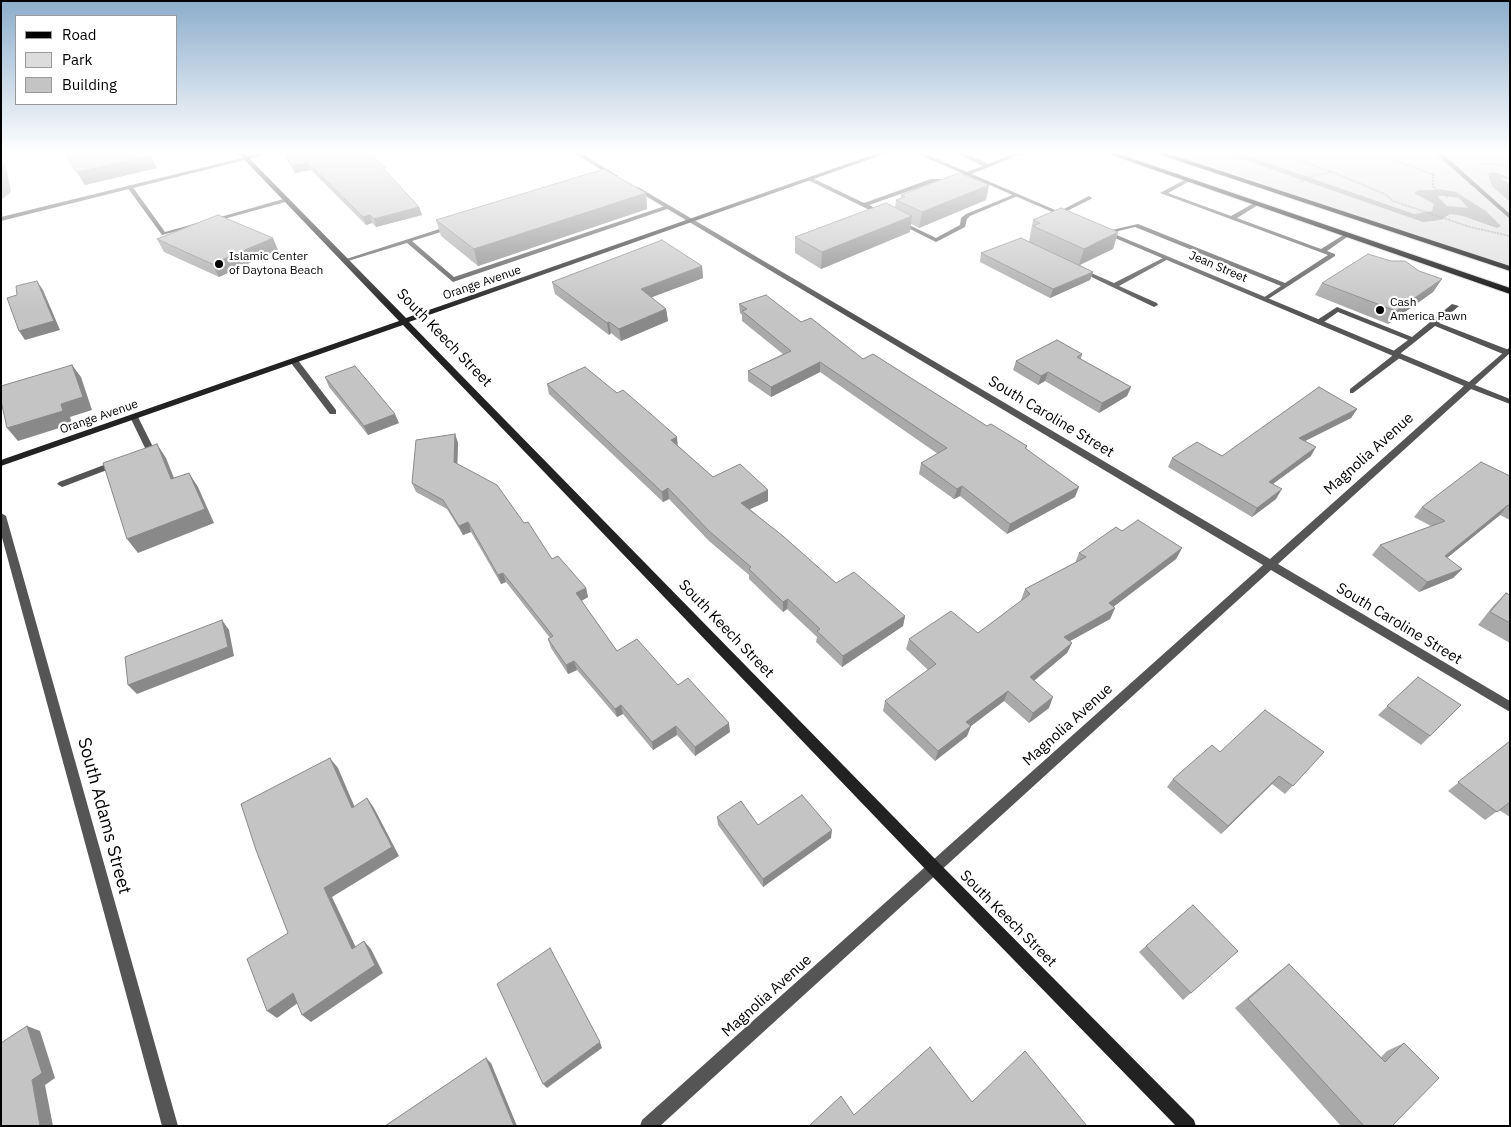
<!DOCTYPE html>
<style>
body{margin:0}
#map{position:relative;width:1511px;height:1127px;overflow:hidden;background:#fff;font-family:"IBM Plex Sans",sans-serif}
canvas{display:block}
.frame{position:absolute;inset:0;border:2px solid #000;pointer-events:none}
.legend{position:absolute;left:15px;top:15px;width:162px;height:90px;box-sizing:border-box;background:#fff;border:1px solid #999;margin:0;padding:6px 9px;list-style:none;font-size:15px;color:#000}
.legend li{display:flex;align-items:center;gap:10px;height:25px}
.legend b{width:25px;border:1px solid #999}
</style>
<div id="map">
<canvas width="1511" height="1127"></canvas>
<div class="frame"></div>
<ul class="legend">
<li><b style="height:6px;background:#000"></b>Road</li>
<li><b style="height:14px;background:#dcdcdc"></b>Park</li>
<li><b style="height:14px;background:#c4c4c4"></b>Building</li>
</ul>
</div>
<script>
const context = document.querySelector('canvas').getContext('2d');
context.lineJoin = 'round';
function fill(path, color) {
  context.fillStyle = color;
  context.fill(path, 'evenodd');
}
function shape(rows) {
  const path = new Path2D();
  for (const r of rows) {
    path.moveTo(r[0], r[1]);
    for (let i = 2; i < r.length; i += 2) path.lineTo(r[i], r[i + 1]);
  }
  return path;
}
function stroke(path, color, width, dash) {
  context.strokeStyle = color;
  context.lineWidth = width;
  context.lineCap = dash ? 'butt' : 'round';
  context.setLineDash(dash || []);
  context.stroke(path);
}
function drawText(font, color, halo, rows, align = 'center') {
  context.font = font + ' "IBM Plex Sans",sans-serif';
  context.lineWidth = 4.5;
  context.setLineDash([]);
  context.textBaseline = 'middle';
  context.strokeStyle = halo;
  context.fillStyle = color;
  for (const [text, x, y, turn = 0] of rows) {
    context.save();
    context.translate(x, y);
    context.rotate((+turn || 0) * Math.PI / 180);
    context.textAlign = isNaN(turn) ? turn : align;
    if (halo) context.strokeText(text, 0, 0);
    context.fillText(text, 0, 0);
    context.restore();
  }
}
const green = shape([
 [1158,153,1510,153,1510,269]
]);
const water = shape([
 [1225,153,1238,153,1265,162,1414,214,1432,211,1434,204,1414,193,1419,190,1437,190,1445,196,1439,196,1439,198,1447,206,1468,208,1459,198,1446,196,1438,189,1456,192,1486,211,1501,226,1497,228,1463,216,1450,214,1441,220,1423,222],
 [1,160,6,166,11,192,1,200],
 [1495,172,1508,177,1509,179,1500,178,1510,184,1510,202,1492,186,1488,173]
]);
const path = shape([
 [1280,153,1332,172,1312,176,1300,182],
 [1375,153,1435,175],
 [1479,169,1481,164,1498,164,1510,168],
 [1332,172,1385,194,1393,201,1470,227,1510,236],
 [1433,174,1433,187,1448,197]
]);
const lane = shape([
 [956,153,964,153,988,164,1015,153,1024,153,966,176,963,174,964,173,983,166,956,153],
 [1435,153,1442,153,1510,214,1510,219,1435,153],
 [810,177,864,203,931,179,951,179,954,181,951,183,932,183,869,205,886,214,886,216,884,217,808,180,807,179,810,177],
 [1188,178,1190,179,1190,181,1168,193,1231,216,1254,203,1258,203,1258,205,1237,218,1321,249,1345,234,1350,235,1327,251,1335,254,1335,256,1265,301,1263,300,1263,298,1281,286,1135,227,1106,234,1103,232,1138,224,1285,283,1328,255,1160,193,1188,178],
 [130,185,132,186,165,232,197,223,200,225,162,235,127,187,130,185],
 [1015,194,1020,195,970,216,967,219,965,227,936,242,896,222,901,221,936,238,960,225,961,218,966,214,1015,194],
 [1089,196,1092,198,1091,199,1061,214,1056,213,1089,196],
 [287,198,290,200,289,201,213,222,210,220,287,198],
 [668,205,671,207,670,208,453,282,407,243,348,261,343,260,452,225,454,226,454,228,412,241,454,277,668,205],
 [1165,257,1170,258,1119,286,1157,303,1158,305,1154,307,1077,270,1082,269,1114,283,1165,257],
 [1452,304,1459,306,1439,323,1509,350,1509,354,1503,354,1435,326,1401,353,1401,357,1353,393,1350,393,1350,389,1392,356,1392,352,1408,340,1338,312,1321,324,1314,322,1337,307,1412,337,1452,304],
 [291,359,297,359,336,410,336,414,330,414,291,363,291,359],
 [134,414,138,417,155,451,154,453,142,457,138,454,146,450,130,417,134,414],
 [117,460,120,461,121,463,120,465,65,486,62,487,57,484,59,482,117,460]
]);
const street = shape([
 [262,153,273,153,1,221,1,217,262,153],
 [574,153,581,153,618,176,613,177,574,153],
 [915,153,923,153,1069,216,1064,217,915,153],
 [634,187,638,187,1270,559,1464,386,1103,233,1103,231,1107,231,1469,382,1510,347,1510,353,1475,385,1510,399,1510,404,1471,389,1278,564,1510,701,1510,712,1271,570,660,1126,640,1126,642,1120,1263,565,634,189,634,187],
 [1,513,6,516,178,1126,162,1126,1,534,1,513]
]);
const secondary = shape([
 [238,153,244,153,406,318,878,153,887,153,409,322,939,863,1194,1120,1196,1126,1176,1126,929,873,403,325,1,466,1,460,399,321,238,153]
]);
const primary = shape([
 [1106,153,1116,153,1510,288,1510,294,1106,153],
 [1155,153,1166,153,1510,266,1510,271,1155,153]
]);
const wall = shape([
 [64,153,149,153,151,156,157,168,85,185],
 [283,153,370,153,388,174,419,207,422,215,376,227,372,223,366,225,311,170,295,173],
 [989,185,986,200,919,228,911,224,910,232,821,269,795,253,795,237,895,208,896,200,901,198,901,195],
 [646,193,647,209,478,266,441,236,436,220],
 [1033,220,1118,232,1113,249,1080,265,1093,272,1090,280,1050,298,980,262,981,253,1029,241],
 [157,239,278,250,219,277,164,252],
 [702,266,703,278,651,297,666,309,668,321,621,341,611,333,609,335,555,294,552,282],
 [1419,271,1442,279,1433,292,1388,324,1315,295,1322,283],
 [739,304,801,322,863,359,987,426,1027,446,1026,449,1075,497,1007,534,960,496,954,499,919,474,921,463,938,454,820,372,771,397,748,381,748,371,783,354,742,321,742,315,740,313],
 [1082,354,1081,359,1131,387,1127,396,1099,413,1045,381,1038,385,1013,370,1016,361],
 [325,377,399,423,368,435,329,387],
 [547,384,617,393,677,437,677,445,713,477,768,501,750,509,836,583,905,616,903,626,842,667,816,642,817,637,787,609,783,612,749,579,749,575,709,541,669,499,663,502,549,394],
 [1357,409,1351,418,1305,441,1311,456,1273,484,1276,499,1252,517,1168,467,1172,458,1222,456],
 [455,434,458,443,457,464,524,523,552,559,586,588,588,597,581,601,617,651,678,685,730,732,695,756,677,735,653,750,623,714,617,717,577,670,568,674,551,648,548,639,550,638,506,582,501,584,471,532,463,535,447,509,416,492,412,483],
 [1510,476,1510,520,1500,515,1447,558,1462,569,1453,578,1419,592,1372,555,1380,545,1431,526,1414,517,1422,507],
 [1122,531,1182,548,1176,559,1113,607,1115,608,1110,619,1070,641,1072,643,1067,653,1034,681,1049,708,1029,723,1004,701,971,726,967,736,935,761,883,711,885,701,928,670,906,649,909,639,978,633,1022,600,1021,600,1025,589,1075,563,1079,553],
 [1506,593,1510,595,1510,643,1478,625,1494,605],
 [1418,677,1430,736,1421,745,1378,715],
 [1510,741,1510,817,1499,810,1485,820,1448,791],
 [1220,752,1324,752,1285,794,1272,784,1221,834,1167,787,1173,779],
 [717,817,758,825,831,838,763,887,718,825],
 [1146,946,1191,993,1183,1000,1139,952],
 [1289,964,1381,1057,1387,1051,1404,1043,1392,1126,1341,1126,1235,1008,1276,974]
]);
const shadedWall = shape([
 [151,156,157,168,85,185,77,172],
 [308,163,311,170,295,173,292,165],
 [989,185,986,200,919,228,922,212],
 [646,193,647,209,478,266,474,249],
 [419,207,422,215,376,227,374,219],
 [370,215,372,223,366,225,363,217],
 [912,216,910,232,821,269,822,252],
 [1118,232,1113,249,1079,265,1084,249],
 [273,238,278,250,219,277,212,264],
 [702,266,703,278,642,301,641,289],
 [1093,272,1090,280,1050,298,1053,289],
 [1442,279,1433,292,1388,324,1396,311],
 [37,281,43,290,60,330,25,340,19,331],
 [666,309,668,321,621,341,619,329],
 [609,322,611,333,609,335,607,323],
 [820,362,820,372,771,397,771,387],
 [72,365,81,377,92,410,70,417,72,424,18,441,7,428,61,404],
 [1048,372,1045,381,1038,385,1041,376],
 [1131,387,1127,396,1099,413,1102,403],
 [1357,409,1351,418,1293,447,1299,438],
 [395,414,399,423,368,435,364,426],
 [455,434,458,443,457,472,454,462],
 [677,437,678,448,671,440],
 [157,444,166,458,180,493,171,479],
 [1316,447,1311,456,1263,491,1269,482],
 [189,473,198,487,214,523,138,553,127,539],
 [962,486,960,496,954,499,957,489],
 [1079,487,1075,497,1007,534,1010,524],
 [668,488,669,499,663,502,662,492],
 [1282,489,1276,499,1252,517,1257,508],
 [768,490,768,501,741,513,741,503],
 [1508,505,1500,515,1437,566,1445,556],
 [468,522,471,532,463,535,459,526],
 [1182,548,1176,559,1104,614,1109,603],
 [1462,569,1453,578,1419,592,1427,582],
 [503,573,506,582,501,584,498,575],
 [586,588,588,597,578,603,576,593],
 [788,599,787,609,783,612,783,602],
 [1115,608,1110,619,1059,647,1064,637],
 [905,616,903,626,842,667,843,656],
 [222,620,229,630,234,656,137,694,128,685],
 [1072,643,1067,653,1025,688,1030,677],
 [574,661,577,670,568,674,566,665],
 [1008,691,1004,701,971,726,967,736,935,761,938,751,966,722],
 [1053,697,1049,708,1029,723,1033,713],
 [621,705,623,714,617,717,615,709],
 [729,723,730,732,695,756,695,747],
 [676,726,677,735,653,750,652,742],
 [330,758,338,768,359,817,352,808],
 [1279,776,1272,784,1221,834,1228,826],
 [367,798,374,808,399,856,332,897,360,956,352,949,324,888],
 [832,830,831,838,763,887,763,879],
 [364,941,371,949,383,973,311,1022,302,1015],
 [293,993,302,1000,277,1018,267,1011],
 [27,1026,40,1031,55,1078,45,1085,53,1126,40,1126,32,1080],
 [600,1042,602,1048,547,1088,543,1084],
 [486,1058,491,1063,517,1126,514,1126]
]);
const building = shape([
 [65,153,149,153,151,156,77,172,65,153],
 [284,153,370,153,386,168,383,168,419,207,374,219,370,215,363,217,308,163,292,165,284,153],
 [604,169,646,193,474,249,436,220,604,169],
 [959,173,989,185,922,212,896,200,905,197,901,195,959,173],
 [886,203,912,216,822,252,795,237,886,203],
 [1061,208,1118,232,1084,249,1033,226,1040,223,1033,220,1061,208],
 [218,215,273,238,212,264,157,239,218,215],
 [1021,238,1093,272,1053,289,981,253,1021,238],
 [662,240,702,266,641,289,666,309,619,329,609,322,607,323,552,282,662,240],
 [1368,254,1391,261,1405,261,1419,271,1442,279,1396,311,1322,283,1368,254],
 [37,281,54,321,19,331,7,298,17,295,16,286,37,281],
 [766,295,801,322,811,318,863,359,873,354,987,426,991,424,1027,446,1025,448,1079,487,1010,524,962,486,957,489,921,463,947,448,820,362,771,387,748,371,791,351,742,311,747,309,739,304,766,295],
 [1057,340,1082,354,1077,357,1131,387,1102,403,1048,372,1041,376,1016,361,1057,340],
 [72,365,83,397,61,404,63,411,7,428,1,401,1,386,72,365],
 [355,366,395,414,364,426,325,377,355,366],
 [585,367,617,393,623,390,652,415,677,437,671,440,713,477,740,464,768,490,741,503,783,536,836,583,854,572,905,616,843,656,817,631,820,629,788,599,783,602,749,569,751,567,709,531,668,488,662,492,547,384,585,367],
 [1319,387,1357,409,1299,438,1316,447,1269,482,1282,489,1257,508,1172,458,1197,442,1222,456,1319,387],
 [455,434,454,462,497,485,524,523,528,522,552,559,558,556,586,588,576,593,617,651,637,639,678,685,688,678,729,723,695,747,676,726,652,742,621,705,615,709,574,661,566,665,548,639,553,636,503,573,498,575,468,522,459,526,443,500,412,483,416,440,455,434],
 [157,444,171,479,189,473,205,509,127,539,103,463,157,444],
 [1481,462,1510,476,1510,506,1508,505,1445,556,1462,569,1427,582,1380,545,1445,521,1422,507,1481,462],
 [1138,520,1182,548,1109,603,1115,608,1064,637,1072,643,1030,677,1053,697,1033,713,1008,691,966,722,971,726,938,751,885,701,936,664,909,639,951,611,978,633,1030,594,1025,589,1086,557,1079,553,1116,527,1122,531,1138,520],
 [1506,593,1510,595,1510,623,1490,612,1506,593],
 [222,620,228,647,128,685,125,657,222,620],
 [1418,677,1461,705,1430,736,1387,706,1418,677],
 [1265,710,1324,752,1293,786,1279,776,1228,826,1173,779,1212,745,1220,752,1265,710],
 [1510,741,1510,802,1497,812,1458,782,1510,741],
 [330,758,352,808,367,798,392,847,324,888,352,949,364,941,375,965,302,1015,293,993,267,1011,247,959,288,933,256,850,241,804,330,758],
 [802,795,832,830,763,879,717,817,741,801,758,825,802,795],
 [1193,905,1238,951,1191,993,1146,946,1193,905],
 [550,948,600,1042,543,1084,497,984,550,948],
 [1289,964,1385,1062,1404,1043,1439,1078,1392,1126,1364,1126,1248,999,1289,964],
 [27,1026,42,1073,32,1080,40,1126,1,1126,1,1043,27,1026],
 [930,1047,972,1102,1025,1051,1087,1126,809,1126,841,1096,854,1115,930,1047],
 [486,1058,514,1126,385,1126,486,1058]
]);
const markers = [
 [219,264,5,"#000"],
 [1380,310,5,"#000"]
];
const farPoinames = [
 ["Islamic Center",229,257],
 ["of Daytona Beach",229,271],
 ["Cash",1390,303],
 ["America Pawn",1390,317]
];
const farStreetnames = [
 ["Jean Street",1218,267,23],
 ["Orange Avenue",482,283,-19],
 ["Orange Avenue",99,417,-19]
];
const streetNames = [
 ["South Keech Street",444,338,46],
 ["South Caroline Street",1051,417,31],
 ["Magnolia Avenue",1369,454,-42],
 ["South Caroline Street",1399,624,31],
 ["South Keech Street",726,629,46],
 ["Magnolia Avenue",1068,725,-42],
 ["South Keech Street",1008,919,45],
 ["Magnolia Avenue",767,996,-42]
];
const nearStreetnames = [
 ["South Adams Street",104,816,75]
];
fill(green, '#dcdcdc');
fill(water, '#a3a3a3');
stroke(primary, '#dbdbdb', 2);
stroke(path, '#777', 2, [0.5, 1]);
fill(lane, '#555');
fill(street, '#555');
fill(secondary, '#222');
fill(primary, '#000');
fill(wall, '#a9a9a9');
fill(shadedWall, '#898989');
fill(building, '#c4c4c4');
stroke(building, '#898989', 1);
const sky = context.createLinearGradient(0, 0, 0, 311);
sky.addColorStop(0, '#8cadcc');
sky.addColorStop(0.49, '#fff');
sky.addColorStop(1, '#ffffff00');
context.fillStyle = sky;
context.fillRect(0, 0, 1511, 311);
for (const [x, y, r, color] of markers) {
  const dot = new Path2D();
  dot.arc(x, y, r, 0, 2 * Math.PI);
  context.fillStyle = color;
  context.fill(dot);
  stroke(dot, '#fff', 2);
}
drawText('12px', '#000', '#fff', farPoinames, 'left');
drawText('12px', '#000', '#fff', farStreetnames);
drawText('15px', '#000', '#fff', streetNames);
drawText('18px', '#000', '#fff', nearStreetnames);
</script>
